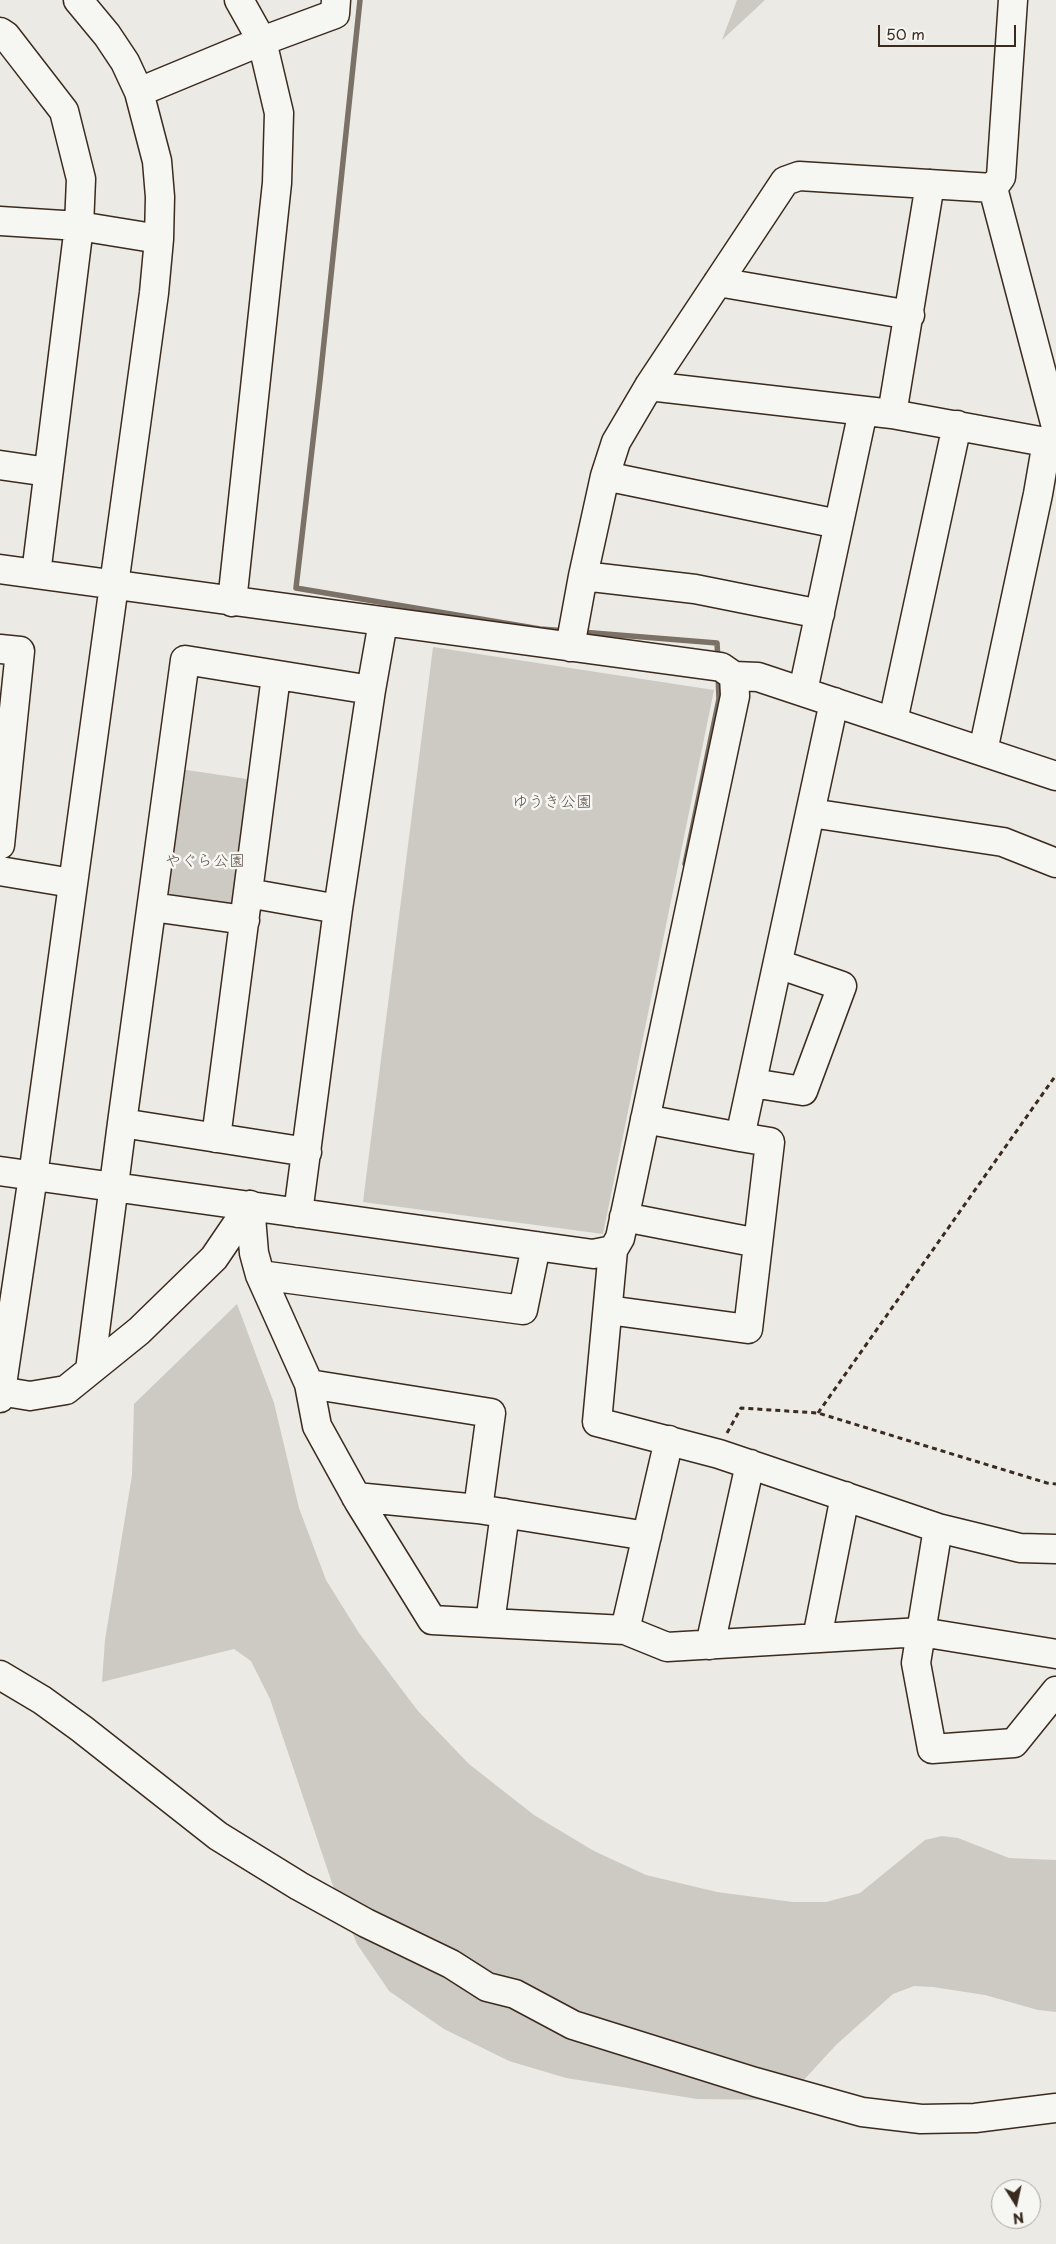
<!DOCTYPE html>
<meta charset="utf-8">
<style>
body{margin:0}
#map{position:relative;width:1056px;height:2244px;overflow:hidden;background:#ebeae5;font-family:"Playpen Sans",sans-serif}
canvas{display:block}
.north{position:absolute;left:991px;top:2179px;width:50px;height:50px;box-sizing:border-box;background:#f6f6f2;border:1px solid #aba49d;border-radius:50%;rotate:170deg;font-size:14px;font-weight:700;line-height:20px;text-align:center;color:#3b2a1e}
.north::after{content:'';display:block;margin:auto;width:18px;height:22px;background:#3b2a1e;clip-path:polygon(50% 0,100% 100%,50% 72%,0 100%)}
.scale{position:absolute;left:878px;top:25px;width:138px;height:22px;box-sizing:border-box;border:2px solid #3b2a1e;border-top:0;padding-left:6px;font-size:15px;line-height:18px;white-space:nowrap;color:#3b2a1e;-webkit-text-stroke:4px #f6f6f2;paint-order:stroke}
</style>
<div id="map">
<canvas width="1056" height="2244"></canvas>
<div class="north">N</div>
<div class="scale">50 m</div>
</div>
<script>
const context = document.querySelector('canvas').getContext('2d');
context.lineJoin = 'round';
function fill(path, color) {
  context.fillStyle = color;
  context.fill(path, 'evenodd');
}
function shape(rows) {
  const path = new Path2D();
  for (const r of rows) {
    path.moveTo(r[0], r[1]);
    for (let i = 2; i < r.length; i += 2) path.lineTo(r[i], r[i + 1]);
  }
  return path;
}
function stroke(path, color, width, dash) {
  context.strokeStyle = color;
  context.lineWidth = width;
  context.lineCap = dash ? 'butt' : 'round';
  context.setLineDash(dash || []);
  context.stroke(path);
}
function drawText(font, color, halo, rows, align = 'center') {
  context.font = font + ' "Playpen Sans","Klee One",sans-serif';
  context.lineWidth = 5;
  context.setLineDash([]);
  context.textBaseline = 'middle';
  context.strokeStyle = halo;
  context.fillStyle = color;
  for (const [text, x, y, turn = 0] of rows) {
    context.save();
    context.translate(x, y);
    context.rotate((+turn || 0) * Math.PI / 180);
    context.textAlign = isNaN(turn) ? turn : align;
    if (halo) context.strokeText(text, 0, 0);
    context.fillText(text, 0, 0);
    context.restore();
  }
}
const green = shape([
 [737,0,765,0,722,40],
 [433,647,714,690,603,1234,363,1202],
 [180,769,254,780,238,908,161,897],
 [237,1304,274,1403,299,1508,326,1580,359,1633,418,1711,469,1764,534,1815,594,1851,646,1875,717,1892,793,1902,826,1902,860,1893,925,1840,942,1836,958,1838,1009,1858,1056,1860,1056,2012,1038,2010,985,1995,933,1987,914,1986,893,1994,836,2045,791,2094,775,2100,697,2099,566,2078,509,2061,444,2029,389,1991,357,1944,332,1883,270,1699,251,1661,234,1649,102,1682,105,1640,132,1475,134,1404]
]);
const stream = shape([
 [360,0,320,380,296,588,540,629,567,631],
 [581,632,717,643,718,660],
 [685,864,719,699,718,674]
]);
const path = shape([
 [818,1413,1056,1075],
 [727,1433,741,1408,818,1413,1047,1483,1056,1484]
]);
const minor = shape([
 [0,32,6,36,64,111,81,179,79,226,36,574],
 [139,92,262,41,335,14,336,0],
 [993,188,1001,177,1013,0],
 [0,221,79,226,159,239],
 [718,282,910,315],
 [649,386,892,414,1056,444],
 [892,414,930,184],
 [0,465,48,472],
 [605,476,838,524],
 [0,569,721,667,734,676,735,696,620,1238,613,1250,593,1254,0,1171],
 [583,576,695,589,820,614],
 [232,602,277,183,279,113,262,41,239,0],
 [570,647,583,576,605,476,616,442,649,386,785,181,799,176,993,188,1056,427],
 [0,649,20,651,0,845],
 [734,676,758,677,1056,776],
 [803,691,863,411],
 [893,721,957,425],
 [983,751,1038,494,1047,442],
 [811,813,1003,842,1056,863],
 [0,871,72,883],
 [248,893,338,909],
 [152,907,245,920],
 [752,1083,803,1091,842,986,778,964],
 [645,1119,740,1137],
 [122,1123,307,1152],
 [216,1138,276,676],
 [250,1205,254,1253,260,1275,309,1384,317,1426,359,1502,432,1620,625,1630,667,1647,921,1632,1056,1654],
 [298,1213,338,909,371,690,383,622],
 [624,1217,758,1243],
 [613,1250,597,1422,719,1454,938,1528,1020,1548,1056,1549],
 [260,1275,523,1310,536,1246],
 [608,1310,748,1329,770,1142,740,1137,834,702],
 [90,1370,122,1123,185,660,371,690],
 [309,1384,491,1413,478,1509,647,1536],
 [0,1391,30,1396,66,1390,139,1331,214,1258,250,1205],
 [0,1398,33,1176,154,293,159,239,160,197,157,161,139,92,125,62,107,35,78,0],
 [356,1497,478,1509],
 [938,1528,916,1663,932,1749,1014,1743,1056,1691],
 [490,1623,505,1513],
 [625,1630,669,1440],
 [817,1638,845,1496],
 [710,1645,750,1464],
 [0,1675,42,1700,82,1729,218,1836,299,1886,366,1923,451,1964,487,1987,515,1994,573,2025,755,2082,862,2112,921,2119,975,2118,1056,2108]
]);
const parkNames = [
 ["ゆうき公園",552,803],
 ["やぐら公園",205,862]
];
fill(green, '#cdcac4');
stroke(stream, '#7c7167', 5.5);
stroke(minor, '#3b2a1e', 31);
stroke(path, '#3b2a1e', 3, [5, 4]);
stroke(minor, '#f6f6f2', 28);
drawText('16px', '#605248', '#f6f6f2', parkNames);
</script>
